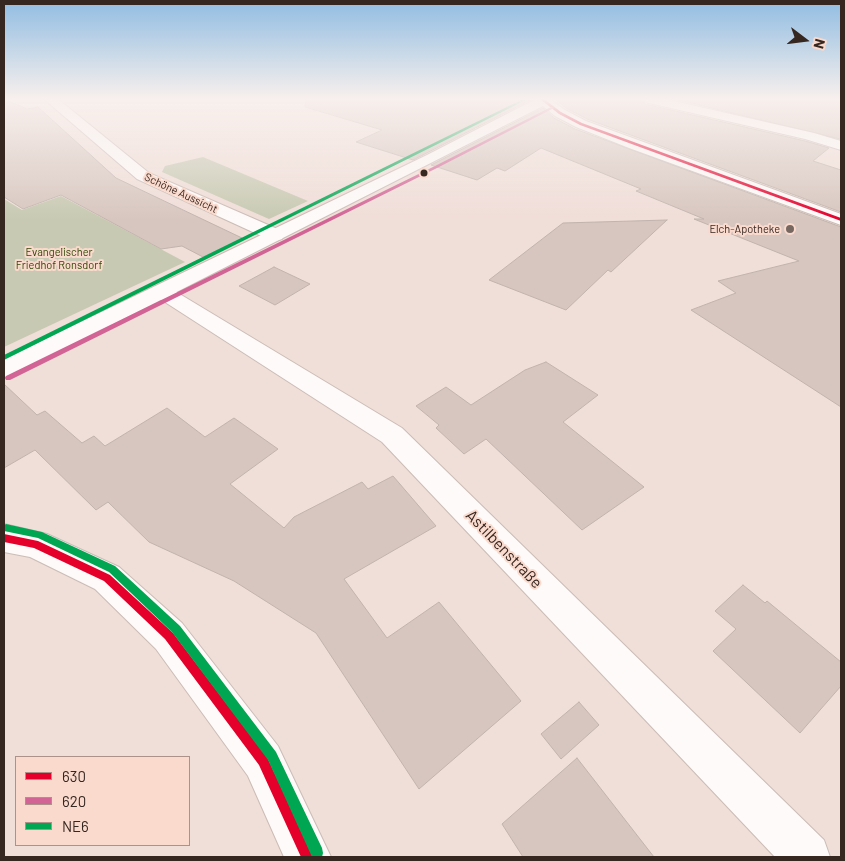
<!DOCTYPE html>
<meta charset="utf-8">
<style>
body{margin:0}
#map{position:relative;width:845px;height:861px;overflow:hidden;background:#f0ded8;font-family:Barlow,sans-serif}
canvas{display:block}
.frame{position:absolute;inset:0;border:5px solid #362721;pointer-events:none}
.legend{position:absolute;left:15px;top:756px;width:175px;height:90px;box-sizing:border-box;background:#fadacd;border:1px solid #ac9288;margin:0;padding:6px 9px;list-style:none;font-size:15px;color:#362721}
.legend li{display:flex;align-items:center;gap:10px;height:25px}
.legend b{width:25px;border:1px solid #ac9288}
.north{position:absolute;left:780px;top:15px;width:50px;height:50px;-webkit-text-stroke:4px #fadacd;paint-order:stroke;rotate:105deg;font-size:14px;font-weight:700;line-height:20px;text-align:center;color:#362721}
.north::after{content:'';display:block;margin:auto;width:18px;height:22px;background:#362721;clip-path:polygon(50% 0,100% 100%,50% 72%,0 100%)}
</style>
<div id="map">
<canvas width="845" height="861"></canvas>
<div class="frame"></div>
<ul class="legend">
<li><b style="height:6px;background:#e4002b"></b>630</li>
<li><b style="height:6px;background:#d26395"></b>620</li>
<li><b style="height:6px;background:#00a651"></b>NE6</li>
</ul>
<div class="north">N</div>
</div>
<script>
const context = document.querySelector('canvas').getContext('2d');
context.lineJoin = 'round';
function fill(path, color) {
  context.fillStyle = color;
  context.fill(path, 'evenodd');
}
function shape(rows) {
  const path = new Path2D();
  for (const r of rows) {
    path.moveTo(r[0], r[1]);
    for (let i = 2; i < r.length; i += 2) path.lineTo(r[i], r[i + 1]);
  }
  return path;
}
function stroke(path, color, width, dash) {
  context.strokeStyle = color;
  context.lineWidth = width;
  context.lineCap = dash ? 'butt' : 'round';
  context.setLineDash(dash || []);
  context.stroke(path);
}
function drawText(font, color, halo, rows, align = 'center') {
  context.font = font + ' Barlow,sans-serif';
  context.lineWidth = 4;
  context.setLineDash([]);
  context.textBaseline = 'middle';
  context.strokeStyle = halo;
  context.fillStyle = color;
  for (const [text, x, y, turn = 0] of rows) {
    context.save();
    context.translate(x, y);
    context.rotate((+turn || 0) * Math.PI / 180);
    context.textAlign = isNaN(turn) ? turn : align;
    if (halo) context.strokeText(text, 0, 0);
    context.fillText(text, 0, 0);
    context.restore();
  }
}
const green = shape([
 [203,157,308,201,269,219,162,172,165,166],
 [61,196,185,262,4,347,4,199,22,210]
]);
const building = shape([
 [4,99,27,109,38,107,116,178,242,238,203,257,182,246,161,249,61,195,23,209,4,197,4,99],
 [306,99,532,99,413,160,356,142,382,130,305,107,306,99],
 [555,99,641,99,645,104,805,141,829,148,813,161,841,170,841,212,587,119,566,108,555,99],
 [674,99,841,99,841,138,840,139,674,99],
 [543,108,554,118,575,129,841,227,841,407,691,310,736,293,718,281,799,261,694,219,704,219,636,191,641,189,541,148,505,171,497,168,477,180,431,165,543,108],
 [667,220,611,272,608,270,566,310,489,280,563,223,667,220],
 [274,267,310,284,275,305,239,286,274,267],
 [546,362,598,395,563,422,644,487,582,530,486,439,464,454,436,428,439,425,416,406,446,387,471,405,525,370,546,362],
 [4,384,37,415,45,411,82,443,94,436,105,446,167,408,205,437,234,418,278,449,230,484,284,528,294,517,362,482,368,489,393,476,436,526,344,579,387,638,439,602,521,701,419,789,316,633,234,581,149,542,108,502,96,510,35,450,4,468,4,384],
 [743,585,765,603,767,601,841,662,841,686,800,733,713,651,736,629,715,611,743,585],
 [579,702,599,725,561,759,541,734,579,702],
 [577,758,654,857,523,857,502,824,577,758]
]);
const street = shape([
 [44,99,58,99,149,173,282,231,284,235,282,239,275,241,268,239,137,179,44,99],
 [643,99,665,99,814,133,841,141,841,150,805,139,645,102,643,99],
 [161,285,168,287,402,428,824,840,830,857,775,857,382,442,154,295,150,291,154,287,161,285],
 [4,524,47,534,119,567,182,623,278,746,331,857,284,857,248,776,156,649,95,589,30,557,4,552,4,524]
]);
const secondary = shape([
 [536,99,553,99,552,101,565,110,586,121,841,214,841,225,629,148,576,127,555,116,543,106,13,375,4,377,4,359,427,155,536,99]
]);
const bus1 = shape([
 [540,99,544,99,561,112,582,123,841,218,841,221,580,125,559,114,540,99],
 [4,534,38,541,110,575,173,633,267,757,314,857,301,857,259,765,165,639,104,581,34,548,4,542,4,534]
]);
const bus2 = shape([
 [551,107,554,108,437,168,10,380,6,380,5,378,6,376,435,166,551,107]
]);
const bus3 = shape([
 [523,99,528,99,4,360,4,355,523,99],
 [6,524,42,532,115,566,180,626,276,752,322,848,323,853,322,857,312,857,268,760,172,632,109,572,38,538,4,531,4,525,6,524]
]);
const markers = [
 [424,173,4.5,"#362721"],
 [790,229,5,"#776761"]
];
const farStreetnames = [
 ["Schöne Aussicht",181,193,25]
];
const farPoinames = [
 ["Elch-Apotheke",780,229]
];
const farParknames = [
 ["Evangelischer",59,252],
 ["Friedhof Ronsdorf",59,265]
];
const nearStreetnames = [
 ["Astilbenstraße",504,549,46]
];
fill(green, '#c7c9b2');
fill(building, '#d7c6bf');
stroke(building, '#c1b3ad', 1);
stroke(street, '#cbbcb6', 2);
stroke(secondary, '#cbbcb6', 2);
fill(street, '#fdfaf9');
fill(secondary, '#fdfaf9');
fill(bus1, '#e4002b');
fill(bus2, '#d26395');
fill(bus3, '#00a651');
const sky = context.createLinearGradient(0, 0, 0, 220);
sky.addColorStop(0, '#91bde2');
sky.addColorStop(0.45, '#f8f0ed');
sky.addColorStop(1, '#f8f0ed00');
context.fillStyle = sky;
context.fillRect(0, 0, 845, 220);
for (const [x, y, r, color] of markers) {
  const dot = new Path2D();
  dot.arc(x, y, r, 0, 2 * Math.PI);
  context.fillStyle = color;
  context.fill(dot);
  stroke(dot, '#fadacd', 2);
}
drawText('11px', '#362721', '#fadacd', farStreetnames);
drawText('11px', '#362721', '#fadacd', farPoinames, 'right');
drawText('11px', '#2e4504', '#fadacd', farParknames);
drawText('16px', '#362721', '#fadacd', nearStreetnames);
</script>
